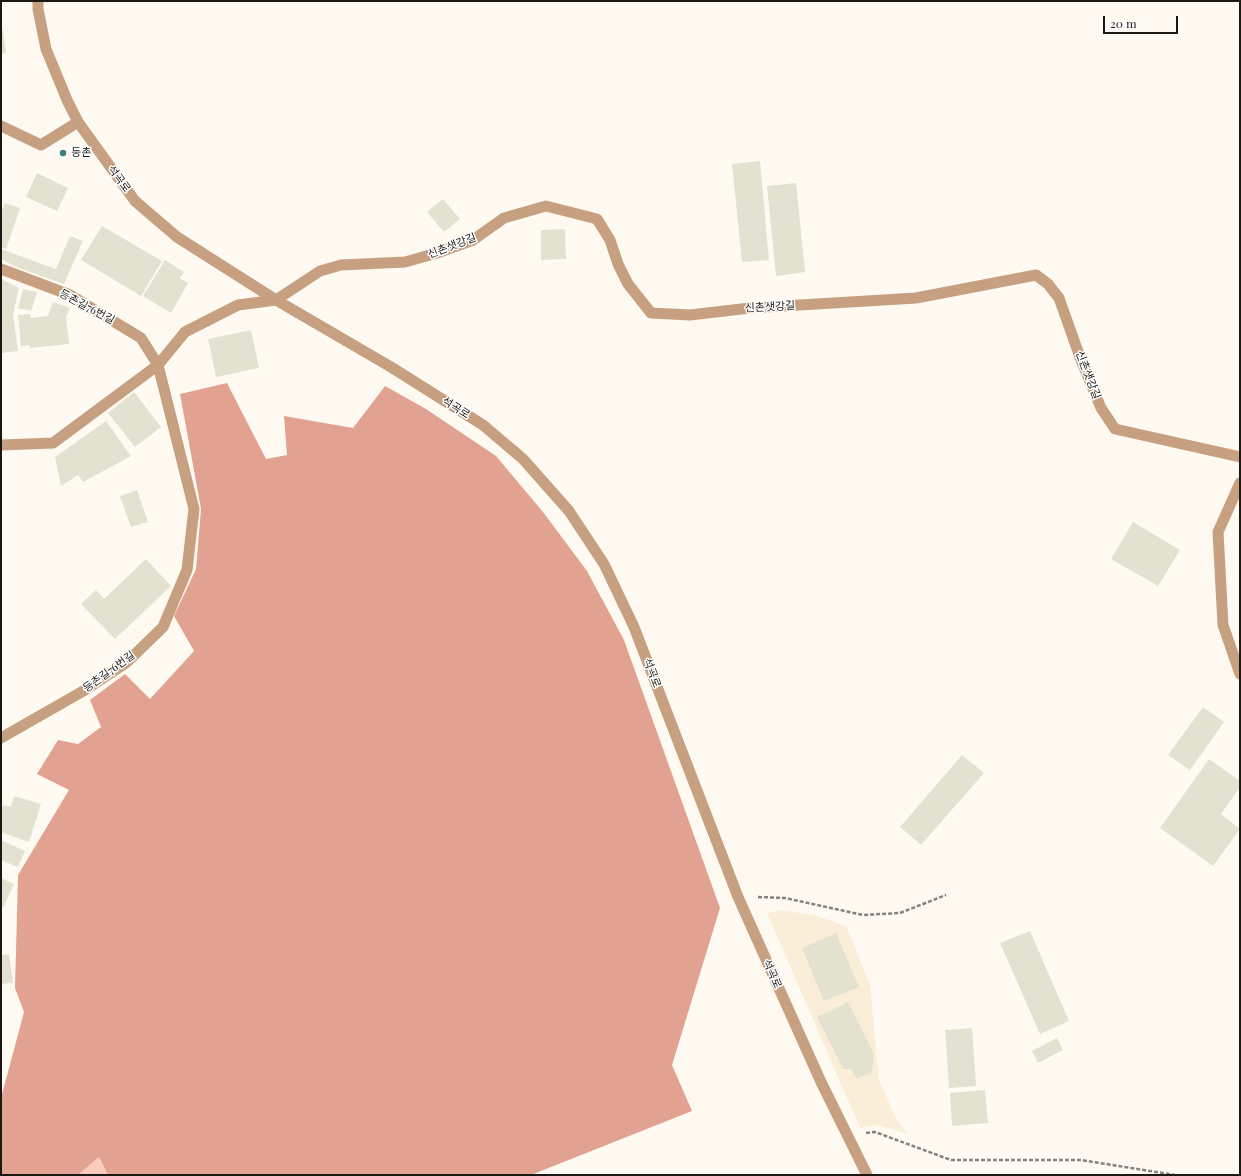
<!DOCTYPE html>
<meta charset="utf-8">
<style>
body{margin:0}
#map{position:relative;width:1241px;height:1176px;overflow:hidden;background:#fffaf1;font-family:"Playfair Display",serif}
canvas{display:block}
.frame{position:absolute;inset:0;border:2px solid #1b1813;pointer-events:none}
.scale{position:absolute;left:1103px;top:16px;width:75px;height:18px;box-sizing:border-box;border:2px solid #1b1813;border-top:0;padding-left:5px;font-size:12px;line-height:14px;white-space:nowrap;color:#1b1813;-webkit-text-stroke:3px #fff;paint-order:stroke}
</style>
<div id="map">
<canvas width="1241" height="1176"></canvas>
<div class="frame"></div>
<div class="scale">20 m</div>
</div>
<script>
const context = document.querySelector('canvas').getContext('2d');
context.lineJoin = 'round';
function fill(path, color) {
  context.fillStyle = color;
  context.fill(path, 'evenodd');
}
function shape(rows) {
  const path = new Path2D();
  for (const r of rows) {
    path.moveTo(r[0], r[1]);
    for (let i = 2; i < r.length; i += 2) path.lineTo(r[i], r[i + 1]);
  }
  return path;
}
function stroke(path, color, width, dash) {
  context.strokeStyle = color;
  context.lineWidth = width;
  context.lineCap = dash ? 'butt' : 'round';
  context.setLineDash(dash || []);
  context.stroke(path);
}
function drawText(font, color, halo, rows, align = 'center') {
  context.font = font + ' "Playfair Display","Noto Sans KR",serif';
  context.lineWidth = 3;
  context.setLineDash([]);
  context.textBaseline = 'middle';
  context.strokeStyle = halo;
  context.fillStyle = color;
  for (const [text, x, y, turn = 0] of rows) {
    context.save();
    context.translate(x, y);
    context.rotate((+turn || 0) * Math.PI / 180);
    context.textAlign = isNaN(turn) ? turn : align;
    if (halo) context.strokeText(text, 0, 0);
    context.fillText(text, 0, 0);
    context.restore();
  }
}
const built = shape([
 [780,910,814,915,846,926,870,985,879,1079,897,1121,908,1134,878,1125,860,1128,767,913]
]);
const green = shape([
 [99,1157,108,1175,78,1175]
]);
const forest = shape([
 [227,383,266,459,287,455,284,416,353,428,385,386,426,409,496,456,543,512,587,571,624,640,720,908,672,1065,692,1111,531,1175,108,1175,99,1157,78,1175,1,1175,1,1098,24,1012,15,988,18,875,69,790,37,774,58,740,78,744,101,727,90,700,125,674,150,699,194,651,174,616,196,569,201,509,180,394]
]);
const building = shape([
 [1,19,6,53,1,54],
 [760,161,769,260,742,262,732,164],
 [37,173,68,188,57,211,26,197],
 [796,183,805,272,776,276,767,186],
 [443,199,460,219,444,232,427,212],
 [5,203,20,208,6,249,1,247,1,213],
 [102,226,162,261,141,296,81,260],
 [565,229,566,259,541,260,541,230],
 [70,236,83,241,64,284,16,267,1,259,1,249,56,269],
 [165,260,184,272,180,278,188,283,171,313,143,296],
 [1,279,19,288,13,314,18,351,1,353],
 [23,289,37,292,31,311,18,308],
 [53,302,70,308,66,317,69,344,30,348,29,345,21,346,18,315,30,314,31,318,48,316],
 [251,330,259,368,216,377,208,339],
 [134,392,161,427,135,447,108,413],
 [106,421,131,456,83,482,78,475,61,486,55,457],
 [137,490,148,522,131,527,120,496],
 [1133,522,1180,550,1158,586,1111,559],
 [146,559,171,586,115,639,81,604,96,590,104,599],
 [1203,707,1224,722,1190,770,1168,755],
 [962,755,984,773,921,845,900,827],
 [1209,759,1240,781,1240,787,1221,814,1240,829,1213,866,1160,828],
 [14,796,41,804,29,842,1,832,1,811,3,805,11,807],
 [1,840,25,851,18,867,1,860],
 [1,878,14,884,4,906,1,907],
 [1030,931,1069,1021,1040,1034,1000,943],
 [836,933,859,987,824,1001,802,948],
 [9,954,13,983,1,984,1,955],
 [848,1002,874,1054,872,1072,857,1079,851,1069,843,1069,817,1017],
 [972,1028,976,1086,949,1088,945,1030],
 [1057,1038,1063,1050,1038,1063,1032,1051],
 [985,1090,988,1123,952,1126,950,1093]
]);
const path = shape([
 [758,897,785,898,863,915,900,913,946,895],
 [866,1133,875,1132,951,1160,1081,1160,1175,1175]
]);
const service = shape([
 [1,269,70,295,141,338,158,365],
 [1240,483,1218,532,1223,625,1240,674]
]);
const minor = shape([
 [1,126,41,145,78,122],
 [1,445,53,443,158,365,185,332,238,305,276,300,320,271,341,265,405,262,437,253,473,240,504,218,546,206,597,219,610,240,618,264,628,284,651,313,690,315,750,308,916,298,1036,275,1048,284,1059,298,1081,360,1101,408,1115,429,1240,457],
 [1,738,85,690,126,663,163,627,187,570,194,509,158,365]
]);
const tertiary = shape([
 [38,1,38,9,46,49,67,100,78,122,135,201,177,237,276,300,391,367,483,425,523,459,569,511,604,564,634,627,738,897,821,1082,867,1175]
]);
const markers = [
 [63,153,4,"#398181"]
];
const poiNames = [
 ["등촌",71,153]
];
const streetNames = [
 ["석곡로",119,179,53],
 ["신촌샛강길",452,246,-21],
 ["등촌길76번길",87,307,28],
 ["신촌샛강길",770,307,-3],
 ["신촌샛강길",1088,375,69],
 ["석곡로",456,408,32],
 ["등촌길76번길",109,672,-36],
 ["석곡로",652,673,69],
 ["석곡로",772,974,66]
];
fill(built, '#fbeed8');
fill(green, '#fbcbbe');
fill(forest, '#e2a291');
fill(building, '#e3e2d1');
stroke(path, '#87837c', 2.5, [4, 2]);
stroke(service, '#c79f81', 11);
stroke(minor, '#c79f81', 11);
stroke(tertiary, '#c79f81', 11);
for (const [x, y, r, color] of markers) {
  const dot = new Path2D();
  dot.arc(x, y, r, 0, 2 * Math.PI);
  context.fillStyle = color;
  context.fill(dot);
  stroke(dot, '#fff', 1.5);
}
drawText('11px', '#1b1813', '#fff', poiNames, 'left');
drawText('11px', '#1b1813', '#fff', streetNames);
</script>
